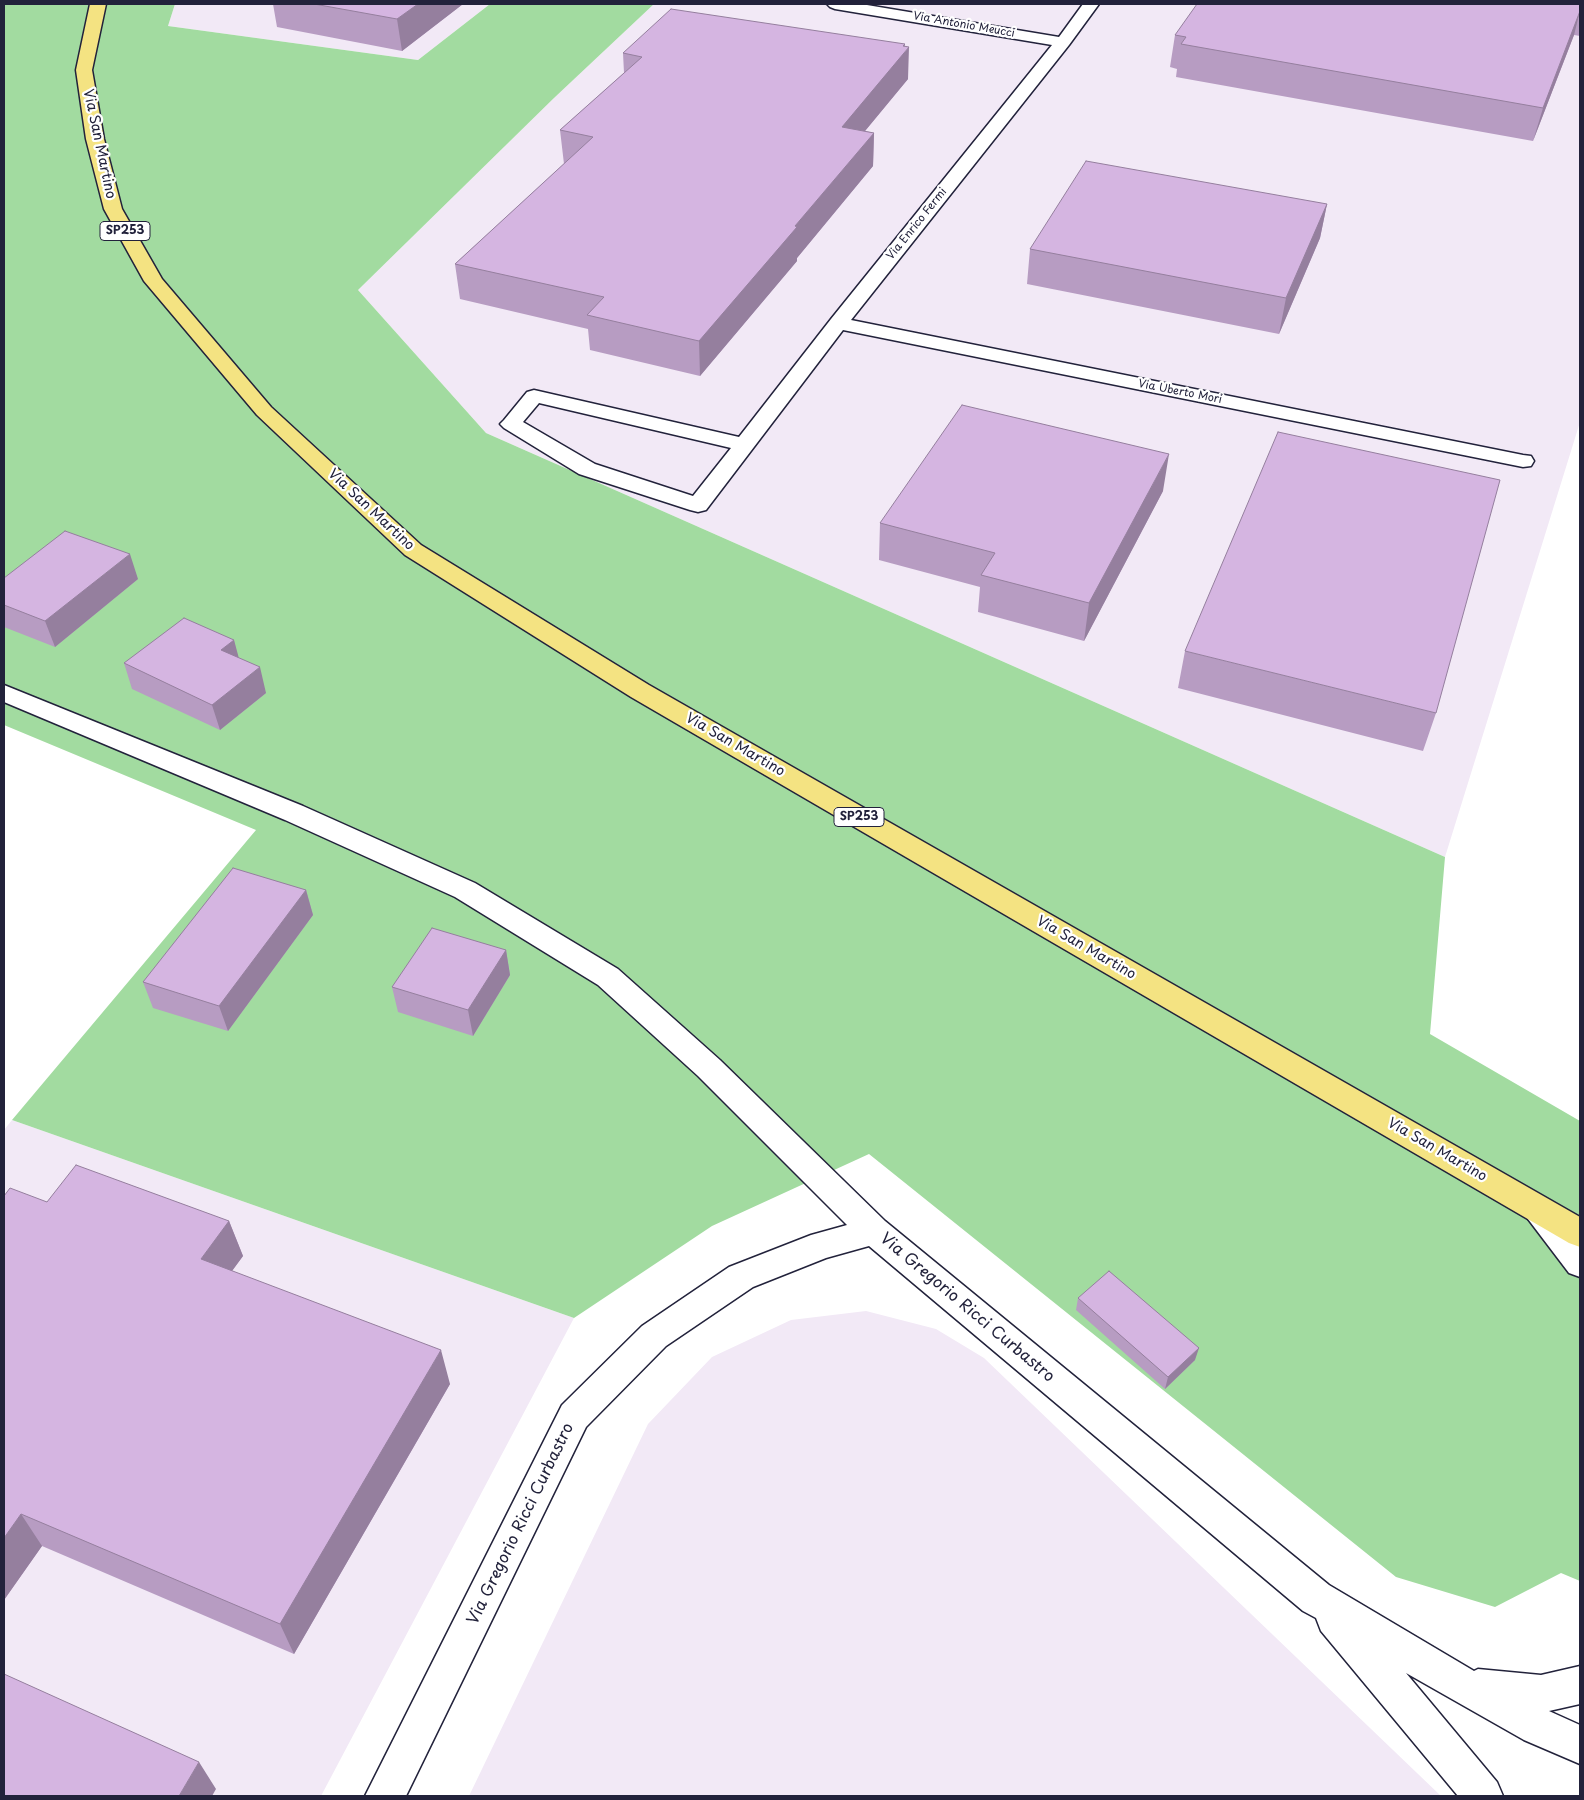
<!DOCTYPE html>
<style>
body{margin:0}
#map{position:relative;width:1584px;height:1800px;overflow:hidden;background:#fff;font-family:"Playpen Sans",sans-serif}
canvas{display:block}
.frame{position:absolute;inset:0;border:5px solid #22223b;pointer-events:none}
</style>
<div id="map">
<canvas width="1584" height="1800"></canvas>
<div class="frame"></div>
</div>
<script>
const context = document.querySelector('canvas').getContext('2d');
context.lineJoin = 'round';
function fill(path, color) {
  context.fillStyle = color;
  context.fill(path, 'evenodd');
}
function shape(rows) {
  const path = new Path2D();
  for (const r of rows) {
    path.moveTo(r[0], r[1]);
    for (let i = 2; i < r.length; i += 2) path.lineTo(r[i], r[i + 1]);
  }
  return path;
}
function stroke(path, color, width, dash) {
  context.strokeStyle = color;
  context.lineWidth = width;
  context.lineCap = dash ? 'butt' : 'round';
  context.setLineDash(dash || []);
  context.stroke(path);
}
function drawText(font, color, halo, rows, align = 'center') {
  context.font = font + ' "Playpen Sans",sans-serif';
  context.lineWidth = 4.5;
  context.setLineDash([]);
  context.textBaseline = 'middle';
  context.strokeStyle = halo;
  context.fillStyle = color;
  for (const [text, x, y, turn = 0] of rows) {
    context.save();
    context.translate(x, y);
    context.rotate((+turn || 0) * Math.PI / 180);
    context.textAlign = isNaN(turn) ? turn : align;
    if (halo) context.strokeText(text, 0, 0);
    context.fillText(text, 0, 0);
    context.restore();
  }
}
const built = shape([
 [175,4,490,4,418,60,168,26],
 [654,4,1580,4,1580,422,1445,857,486,433,358,290,554,98],
 [12,1120,574,1318,321,1796,4,1796,4,1130],
 [866,1311,936,1329,984,1358,1441,1796,469,1796,648,1424,712,1357,791,1320]
]);
const green = shape([
 [4,4,175,4,168,26,418,60,490,4,654,4,554,98,358,290,486,433,1445,857,1430,1034,1580,1121,1580,1581,1561,1573,1495,1607,1396,1577,869,1154,712,1226,574,1318,12,1120,256,830,4,725]
]);
const minor = shape([
 [827,4,861,4,1059,37,1083,4,1099,4,1069,45,851,320,1523,455,1531,456,1534,461,1531,466,1523,467,843,330,706,510,698,512,690,510,579,474,504,428,500,424,504,420,527,392,534,390,739,437,831,319,1052,45,835,9,830,7,827,4],
 [539,403,731,448,693,496,595,464,523,422,539,403],
 [4,685,303,806,475,883,618,969,720,1060,885,1221,1329,1585,1474,1671,1478,1669,1541,1675,1580,1666,1580,1704,1549,1711,1580,1725,1580,1764,1524,1740,1406,1673,1497,1782,1503,1796,1458,1796,1321,1631,1316,1618,1303,1611,869,1246,826,1258,753,1287,666,1346,586,1427,406,1796,365,1796,562,1405,642,1326,729,1267,811,1235,847,1225,698,1076,598,985,455,897,285,820,4,702,4,685],
 [1539,1197,1550,1201,1580,1239,1580,1277,1569,1273,1528,1219,1523,1210,1528,1201,1539,1197]
]);
const primary = shape([
 [90,4,106,4,92,70,104,139,122,209,162,279,271,407,421,545,649,685,1580,1217,1580,1247,1569,1243,631,697,405,555,257,415,144,281,104,209,86,139,76,70,90,4]
]);
const wall = shape([
 [273,4,463,4,402,51,277,27],
 [1580,4,1580,36,1574,35,1533,141,1176,77,1177,69,1170,67,1175,35],
 [904,46,908,79,865,131,874,133,873,166,797,258,797,261,700,376,590,350,588,329,460,299,455,264,564,164,560,130,624,73,623,53],
 [1327,204,1320,238,1279,334,1027,284,1030,249],
 [1163,491,1084,641,978,612,980,587,879,560,880,523],
 [4,578,138,579,55,647,4,627],
 [234,640,238,658,266,693,220,730,132,689,124,663],
 [1185,651,1436,713,1423,751,1178,688],
 [306,890,313,915,228,1031,153,1008,143,982],
 [506,950,510,975,473,1036,398,1012,392,987],
 [4,1196,47,1202,229,1221,243,1256,232,1271,450,1384,294,1654,42,1546,4,1600],
 [1078,1298,1195,1360,1165,1389,1076,1310]
]);
const shadedWall = shape([
 [418,4,463,4,402,51,397,19],
 [1580,11,1574,35,1533,141,1543,108],
 [905,44,904,53,909,47,908,79,841,160,842,127],
 [874,133,873,166,797,258,797,261,700,376,699,341,795,226],
 [1327,204,1320,238,1279,334,1286,298],
 [1169,454,1163,491,1084,641,1089,603],
 [130,554,138,579,55,647,45,621],
 [234,640,241,666,221,650],
 [260,667,266,693,220,730,212,705],
 [306,890,313,915,228,1031,219,1006],
 [506,950,510,975,473,1036,468,1010],
 [229,1221,243,1256,215,1294,201,1259],
 [1199,1348,1195,1360,1165,1389,1168,1377],
 [441,1350,450,1384,294,1654,280,1624],
 [21,1514,42,1546,4,1600,4,1538],
 [199,1762,216,1789,212,1796,179,1796]
]);
const building = shape([
 [314,4,418,4,397,19,314,4],
 [1197,4,1580,4,1580,11,1543,108,1181,44,1186,37,1175,35,1197,4],
 [671,9,905,44,903,46,909,47,842,127,874,133,795,226,797,227,699,341,587,315,604,297,455,264,593,137,560,130,642,57,623,53,671,9],
 [1086,161,1327,204,1286,298,1030,249,1086,161],
 [962,405,1169,454,1089,603,981,575,995,553,880,523,962,405],
 [1278,432,1500,480,1436,713,1185,651,1278,432],
 [65,531,130,554,45,621,4,605,4,578,65,531],
 [184,618,234,640,221,650,260,667,212,705,124,663,184,618],
 [233,868,306,890,219,1006,143,982,233,868],
 [432,928,506,950,468,1010,392,987,432,928],
 [76,1165,229,1221,201,1259,441,1350,280,1624,21,1514,4,1538,4,1196,10,1188,47,1202,76,1165],
 [1109,1271,1199,1348,1168,1377,1078,1298,1109,1271],
 [4,1674,199,1762,179,1796,4,1796,4,1674]
]);
const farStreetnames = [
 ["Via Antonio Meucci",964,25,10],
 ["Via Enrico Fermi",917,224,-51],
 ["Via Uberto Mori",1180,392,11]
];
const shields = [
 [125,231,50],
 [859,817,50]
];
const shieldNames = [
 ["SP253",125,231],
 ["SP253",859,817]
];
const streetNames = [
 ["Via San Martino",99,144,78],
 ["Via San Martino",371,510,43],
 ["Via San Martino",735,745,30],
 ["Via San Martino",1086,948,30],
 ["Via San Martino",1437,1150,30]
];
const nearStreetnames = [
 ["Via Gregorio Ricci Curbastro",967,1308,40],
 ["Via Gregorio Ricci Curbastro",521,1524,-64]
];
fill(built, '#f2e9f6');
fill(green, '#a2dba0');
stroke(minor, '#22223b', 3);
stroke(primary, '#22223b', 3);
fill(minor, '#fff');
fill(primary, '#f4e382');
fill(wall, '#b79cc2');
fill(shadedWall, '#957f9e');
fill(building, '#d5b5e1');
stroke(building, '#957f9e', 1);
drawText('11px', '#22223b', '#fff', farStreetnames);
for (const [x, y, w] of shields) {
  const box = new Path2D();
  box.roundRect(x - w / 2, y - 9.5, w, 19, 4);
  context.fillStyle = '#fff';
  context.fill(box);
  stroke(box, '#22223b', 1);
}
drawText('bold 12px', '#22223b', null, shieldNames);
drawText('14px', '#22223b', '#fff', streetNames);
drawText('16px', '#22223b', '#fff', nearStreetnames);
</script>
